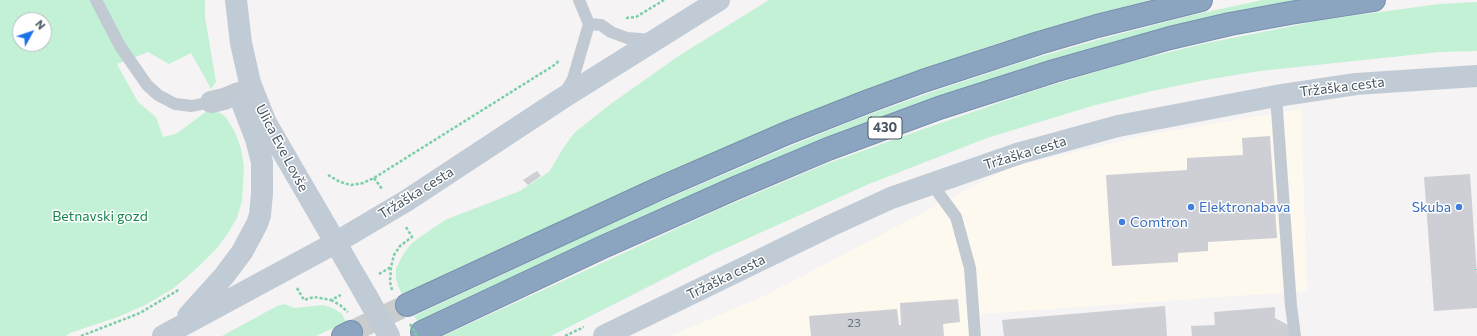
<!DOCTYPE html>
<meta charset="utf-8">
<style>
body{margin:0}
#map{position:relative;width:1477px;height:336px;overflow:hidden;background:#f5f3f3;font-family:Commissioner,sans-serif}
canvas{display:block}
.north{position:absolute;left:12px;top:12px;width:40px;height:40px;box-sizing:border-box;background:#fff;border:1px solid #b7bbc0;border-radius:50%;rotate:50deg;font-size:11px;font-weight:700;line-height:16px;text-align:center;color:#4a5661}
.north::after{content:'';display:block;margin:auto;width:14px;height:18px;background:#1a73e8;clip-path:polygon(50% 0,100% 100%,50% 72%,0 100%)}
</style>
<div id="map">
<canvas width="1477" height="336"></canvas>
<div class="north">N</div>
</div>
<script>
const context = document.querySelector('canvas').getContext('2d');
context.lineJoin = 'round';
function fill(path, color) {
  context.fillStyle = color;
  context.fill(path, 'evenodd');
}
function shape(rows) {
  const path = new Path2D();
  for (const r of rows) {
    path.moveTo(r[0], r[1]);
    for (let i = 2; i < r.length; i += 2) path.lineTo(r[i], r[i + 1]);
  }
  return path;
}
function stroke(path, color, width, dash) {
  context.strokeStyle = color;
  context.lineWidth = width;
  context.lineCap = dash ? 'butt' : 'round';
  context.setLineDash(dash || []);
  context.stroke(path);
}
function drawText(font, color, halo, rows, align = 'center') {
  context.font = font + ' Commissioner,sans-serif';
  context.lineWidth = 3;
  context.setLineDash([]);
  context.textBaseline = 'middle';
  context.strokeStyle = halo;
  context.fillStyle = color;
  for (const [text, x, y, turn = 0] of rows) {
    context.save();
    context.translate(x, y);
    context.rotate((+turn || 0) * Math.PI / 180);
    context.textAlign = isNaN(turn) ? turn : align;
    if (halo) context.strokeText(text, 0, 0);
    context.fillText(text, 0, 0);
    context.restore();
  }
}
const commercial = shape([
 [1301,109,1307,291,981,314,982,336,670,336,768,294,1008,168,1151,134]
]);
const green = shape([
 [0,0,205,0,205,17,216,82,211,89,191,53,169,64,148,52,117,64,138,102,156,117,163,137,176,134,207,111,215,110,225,116,235,132,241,149,244,167,242,201,237,218,228,233,218,247,198,267,174,288,145,305,118,317,70,333,66,336,0,336],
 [20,20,44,20,44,44,20,44],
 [769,0,1150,0,1089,16,999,43,910,74,777,129,403,296,398,286,396,278,396,268,404,253,411,244,420,237,445,220,520,191,549,172,562,150,574,133,612,103,680,55],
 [1262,0,1298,0,1191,22,1100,46,1024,68,934,99,791,153,712,186,630,222,418,322,414,316,627,216,788,147,857,119,932,92,1022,62,1097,40,1189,16],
 [1477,2,1477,51,1439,52,1260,71,1205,80,1152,91,1092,106,987,138,869,184,713,254,551,336,443,336,715,211,826,164,932,126,1036,90,1129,62,1207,43,1322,20,1439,4],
 [285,304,294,308,323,305,333,308,342,314,346,322,316,336,222,336,277,306]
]);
const building = shape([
 [1270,136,1277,238,1208,242,1208,251,1178,253,1178,262,1112,266,1106,175,1187,170,1187,158,1243,155,1242,138],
 [537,171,541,176,528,185,523,180],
 [1470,174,1477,276,1477,308,1434,311,1424,177],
 [958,299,960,322,943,324,944,336,811,336,809,316,897,309,899,325,901,325,900,303],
 [1165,306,1167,336,1004,336,1002,320],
 [1275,307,1275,318,1290,326,1290,336,1192,336,1191,326,1215,325,1214,312]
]);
const highwayTunnel = shape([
 [351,332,407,305]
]);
const path = shape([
 [626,18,636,17,664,0],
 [328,175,340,182,351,185,363,183,374,178,556,64,559,60],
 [374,178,382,189],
 [1477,269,1477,270],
 [379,274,391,267],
 [297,288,304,300,314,297,331,300,341,295],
 [392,290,390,282,391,267,394,255,400,246,412,237,406,227],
 [81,336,140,313,180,289],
 [565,336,584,327]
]);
const lane = shape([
 [96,0,120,46,147,85,158,95,175,104,192,106,211,102],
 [589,24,601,25,611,32,627,38,652,40],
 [566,91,573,79,589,24,579,0],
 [1276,96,1291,306,1295,336],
 [932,184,956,217,970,268,975,336]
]);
const street = shape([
 [211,102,224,99,239,93]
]);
const secondary = shape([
 [236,0,241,43,250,83,266,123,366,295],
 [188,316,224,276,242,252,257,224,260,215,262,193,262,162,256,139,243,105],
 [163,336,335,243,406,201,561,99,719,0],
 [604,336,830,226,891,198,1020,153,1118,126,1276,96,1356,84,1477,76]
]);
const highway = shape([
 [407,305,658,189,787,133,866,102,923,81,1039,43,1097,26,1201,0],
 [422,332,603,247,733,189,828,149,939,108,1054,71,1170,38,1230,24,1290,13,1374,0],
 [343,336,351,332]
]);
const pathBridge = shape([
 [331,300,340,305,348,312],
 [410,324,417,336]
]);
const secondaryBridge = shape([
 [366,295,389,336]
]);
const markers = [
 [1191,207,4,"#3f7fe0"],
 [1459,207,4,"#3f7fe0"],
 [1122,222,4,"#3f7fe0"]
];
const numberNames = [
 ["23",854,323]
];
const shields = [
 [885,128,34]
];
const shieldNames = [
 ["430",885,128]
];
const streetNames = [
 ["Tržaška cesta",1342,87,-7],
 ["Ulica Eve Lovše",282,148,62],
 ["Tržaška cesta",1025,153,-17],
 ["Tržaška cesta",416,193,-32],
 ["Tržaška cesta",726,277,-26]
];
const shopNames = [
 ["Elektronabava",1199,207],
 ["Skuba",1451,207,"right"],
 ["Comtron",1130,222]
];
const parkNames = [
 ["Betnavski gozd",100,216]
];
fill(commercial, '#fdf9ef');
fill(green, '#c3f1d5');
fill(building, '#cdcfd5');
stroke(highwayTunnel, '#caccce', 22, [22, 11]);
stroke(highway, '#7690ad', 24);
stroke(path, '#7ad0a6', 2.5, [3, 2]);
stroke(lane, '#c1cad2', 12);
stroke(street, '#c1cad2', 22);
stroke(secondary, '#c1cbd6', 22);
stroke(highway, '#8ba5c1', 22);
stroke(pathBridge, '#7ad0a6', 2.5, [3, 2]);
stroke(secondaryBridge, '#c1cbd6', 22);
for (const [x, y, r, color] of markers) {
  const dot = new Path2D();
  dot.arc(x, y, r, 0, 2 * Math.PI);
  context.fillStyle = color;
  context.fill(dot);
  stroke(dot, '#fff', 1.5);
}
drawText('12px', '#6b747e', null, numberNames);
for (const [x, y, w] of shields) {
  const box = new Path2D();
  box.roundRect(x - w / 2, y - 11, w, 22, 3);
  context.fillStyle = '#fff';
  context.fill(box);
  stroke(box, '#4a5661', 1);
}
drawText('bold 13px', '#4a5661', null, shieldNames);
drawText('14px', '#4a5661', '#fff', streetNames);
drawText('14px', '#366cbe', '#fff', shopNames, 'left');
drawText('14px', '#17864f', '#fff', parkNames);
</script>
